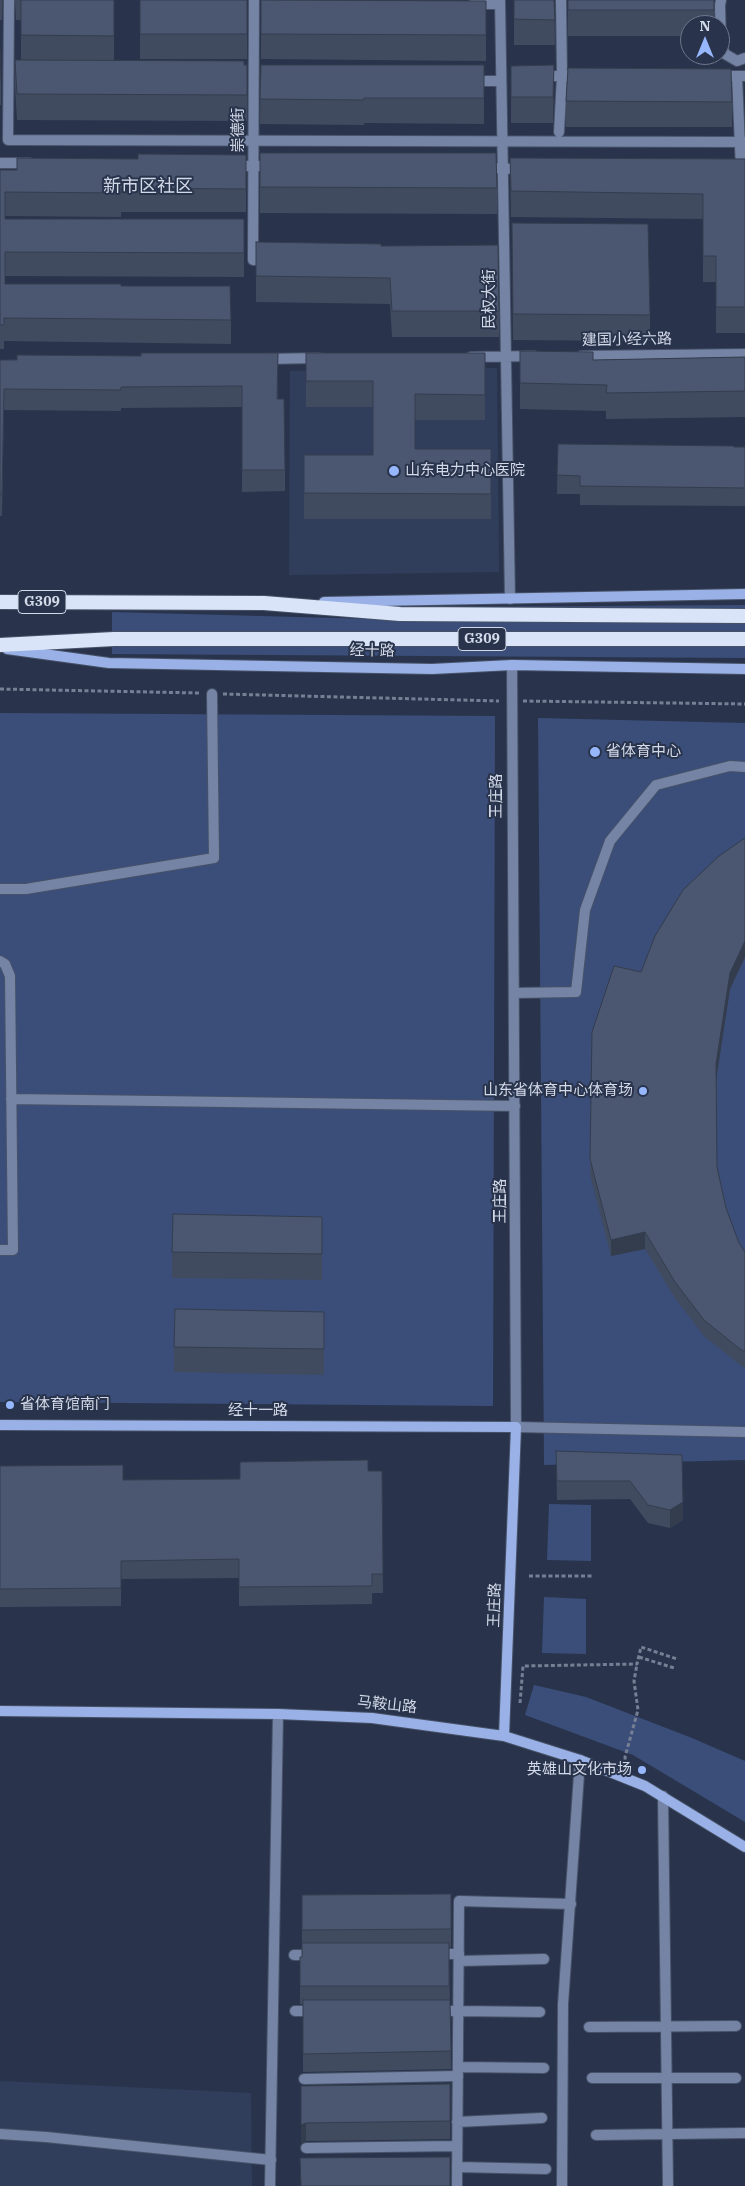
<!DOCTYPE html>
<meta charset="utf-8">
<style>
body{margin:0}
#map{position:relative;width:745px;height:2186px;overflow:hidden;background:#29344c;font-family:"IBM Plex Serif",serif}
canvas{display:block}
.north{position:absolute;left:680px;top:15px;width:50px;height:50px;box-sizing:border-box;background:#29344c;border:1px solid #6d768a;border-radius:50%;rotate:0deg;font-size:14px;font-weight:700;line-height:20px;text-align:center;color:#d2d9e8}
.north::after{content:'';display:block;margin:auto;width:18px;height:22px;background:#96b6fd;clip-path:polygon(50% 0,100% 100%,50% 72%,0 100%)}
</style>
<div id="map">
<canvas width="745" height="2186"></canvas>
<div class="north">N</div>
</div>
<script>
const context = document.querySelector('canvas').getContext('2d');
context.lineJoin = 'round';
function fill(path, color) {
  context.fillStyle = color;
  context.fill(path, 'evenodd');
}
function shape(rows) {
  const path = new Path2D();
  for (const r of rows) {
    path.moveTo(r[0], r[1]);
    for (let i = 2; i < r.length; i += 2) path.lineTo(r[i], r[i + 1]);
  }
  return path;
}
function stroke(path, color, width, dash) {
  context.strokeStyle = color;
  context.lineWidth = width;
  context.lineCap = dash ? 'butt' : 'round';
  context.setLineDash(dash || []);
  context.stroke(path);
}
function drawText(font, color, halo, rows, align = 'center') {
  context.font = font + ' "IBM Plex Serif","Noto Sans SC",serif';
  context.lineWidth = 4;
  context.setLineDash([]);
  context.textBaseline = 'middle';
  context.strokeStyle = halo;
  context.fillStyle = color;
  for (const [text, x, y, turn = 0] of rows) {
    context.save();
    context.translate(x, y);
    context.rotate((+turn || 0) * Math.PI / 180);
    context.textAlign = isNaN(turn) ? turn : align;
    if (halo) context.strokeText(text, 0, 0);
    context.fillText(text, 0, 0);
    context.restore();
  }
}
const built = shape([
 [497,368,499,572,289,575,290,371],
 [0,2081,251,2093,252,2186,0,2186]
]);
const green = shape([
 [745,605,745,658,112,654,112,612,446,621,446,607],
 [0,713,495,716,493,1406,0,1402],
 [538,718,745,723,745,1460,544,1465],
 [549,1504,591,1505,591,1561,547,1560],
 [544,1597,586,1599,586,1654,542,1653],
 [534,1685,586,1697,692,1738,745,1761,745,1822,633,1755,525,1715]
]);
const path = shape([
 [0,689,199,693],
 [223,694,499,701],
 [523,701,745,704],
 [529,1576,593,1576],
 [639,1657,674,1668],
 [520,1703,523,1666,637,1664,641,1647,677,1659],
 [626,1766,625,1757,638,1710,634,1681,637,1664]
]);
const service = shape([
 [9,0,8,140,745,142],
 [721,0,720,5,721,44,725,54,737,61,745,58],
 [473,4,500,4],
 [472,81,501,81],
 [559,132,562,76,561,0],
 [0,889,26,889,214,858,212,694],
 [0,961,5,964,10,976,13,1250,0,1250],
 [514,993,576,992,585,910,610,841,656,785,730,766,745,767],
 [11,1099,515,1106],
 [516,1427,745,1432],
 [459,1961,544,1959],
 [458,2011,540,2012],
 [458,2067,544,2068],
 [457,2122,542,2118],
 [306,2148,457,2146],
 [457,2167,546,2169],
 [457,2186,459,1901,571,1904]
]);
const pedestrian = shape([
 [0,2134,46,2137,271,2160]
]);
const minor = shape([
 [254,0,253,260,269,260],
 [500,0,510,599],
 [541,76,581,76],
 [718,76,737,76],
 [741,170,737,76,745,76],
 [581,356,745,354],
 [471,357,534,356],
 [266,359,319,358],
 [663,1796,668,2186],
 [437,1954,459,1954],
 [294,1955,315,1955],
 [295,2011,315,2011],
 [437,2011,458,2011],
 [589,2027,736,2026],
 [592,2078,736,2078],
 [304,2079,458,2076],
 [596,2135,745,2133],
 [270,2186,278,1714],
 [562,2186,563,2004,580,1760]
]);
const tertiary = shape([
 [0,163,29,163],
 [233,166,274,166],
 [483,168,521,169],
 [512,665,516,1427]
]);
const secondary = shape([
 [324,602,745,594],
 [7,649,109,663,432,669,512,665,745,669],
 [0,1425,516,1427,504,1736],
 [0,1711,278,1714,372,1718,504,1736,580,1760,645,1786,745,1847]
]);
const trunk = shape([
 [0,602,264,603,400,614,745,616],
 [0,645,114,639,745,639]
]);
const wall = shape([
 [0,0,3,0,2,20,0,20],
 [15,0,114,0,114,61,247,65,247,121,17,120,15,86,15,60,21,60,21,20,16,20],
 [140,0,247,0,247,59,140,59],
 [261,0,486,1,486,61,261,59],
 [514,0,554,0,555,45,514,45],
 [568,0,714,0,714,25,690,25,690,36,568,36],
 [0,49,1,80,1,105,0,105],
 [261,65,484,65,484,124,364,123,364,125,260,124],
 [511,66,554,91,553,123,511,123],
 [566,101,732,102,732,127,566,127],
 [260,153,497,188,497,214,260,213],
 [246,155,246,212,121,212,121,217,5,216,5,219,244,219,244,277,5,276,5,284,121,286,231,320,231,344,4,341,4,349,0,349,0,170,17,170,138,159],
 [510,158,745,159,745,333,716,333,716,282,703,282,703,219,511,217],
 [512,223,650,315,650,341,513,340],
 [256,242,381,246,499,311,499,337,392,337,390,304,256,302],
 [520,351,593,360,745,357,745,417,606,419,606,411,520,409],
 [278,353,278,399,285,470,285,491,242,492,242,407,121,408,121,411,4,410,2,516,0,516,0,360,141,356],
 [306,353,485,353,485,420,415,420,415,449,491,449,491,519,304,519,304,455,373,455,373,407,306,407],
 [558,444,745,447,745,506,580,505,580,494,557,494],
 [745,838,745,957,730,989,716,1079,717,1167,726,1208,739,1243,745,1252,745,1368,740,1365,704,1336,675,1298,645,1249,611,1256,590,1175,592,1032,641,972],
 [322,1217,322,1280,172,1278,172,1252],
 [324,1337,324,1375,174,1372,174,1347],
 [556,1451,683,1502,683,1520,670,1528,648,1523,630,1499,557,1500],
 [0,1466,123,1480,240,1479,368,1471,382,1471,383,1593,372,1593,372,1604,239,1606,239,1578,121,1579,121,1606,0,1607],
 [451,1894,451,1947,449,1947,451,2069,303,2072,303,2004,300,2004,300,1975,302,1957,302,1895],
 [450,2084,450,2139,306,2141,301,2143,301,2086]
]);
const shadedWall = shape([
 [2,0,3,0,2,20],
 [554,65,554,91,553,123,553,97],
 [745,941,745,957,730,989,716,1081,716,1064,730,973],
 [645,1232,645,1249,611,1256,611,1240],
 [683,1502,683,1520,670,1528,670,1510],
 [306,2123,306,2141,301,2143,301,2125]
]);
const building = shape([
 [21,0,114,0,114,36,21,35,21,0],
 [140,0,247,0,247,34,140,34,140,0],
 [261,0,486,1,486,35,261,34,261,0],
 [514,0,554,0,555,20,514,19,514,0],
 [568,0,714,0,714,10,568,10,568,0],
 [0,49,1,80,0,80,0,49],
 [15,60,244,61,244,65,247,65,247,95,17,94,15,60],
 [261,65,484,65,484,98,364,98,364,100,260,99,261,65],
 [554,65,553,97,511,97,511,66,554,65],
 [568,68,731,69,732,102,566,101,568,68],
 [260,153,496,153,497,188,260,187,260,153],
 [138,154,246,155,246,189,121,188,121,193,5,192,5,219,244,219,244,253,5,252,5,284,121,284,121,286,230,286,231,320,4,318,4,325,0,325,0,170,17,170,17,158,138,159,138,154],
 [510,158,745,159,745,307,716,307,716,256,703,256,703,194,511,191,510,158],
 [512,223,648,224,650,315,513,314,512,223],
 [256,242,381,244,381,246,498,245,499,311,392,311,390,278,256,276,256,242],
 [520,351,593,352,593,360,745,357,745,391,606,393,607,385,520,383,520,351],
 [141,353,278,353,277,399,284,399,285,470,242,470,242,386,121,387,121,390,4,389,2,494,0,495,0,360,17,360,17,355,141,356,141,353],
 [306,353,485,353,485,395,415,394,415,449,491,449,491,494,304,493,304,455,373,455,373,381,306,381,306,353],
 [558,444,734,446,734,447,745,447,745,488,580,486,580,476,557,475,558,444],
 [745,838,745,941,730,973,716,1064,717,1167,726,1208,739,1243,745,1252,745,1352,740,1349,704,1320,675,1282,645,1232,611,1240,590,1159,592,1032,614,966,641,972,655,936,683,890,719,856,745,838],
 [173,1214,322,1217,322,1254,172,1252,173,1214],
 [175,1309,324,1312,324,1349,174,1347,175,1309],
 [556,1451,682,1455,683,1502,670,1510,648,1505,630,1481,557,1481,556,1451],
 [368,1460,368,1471,382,1471,383,1574,372,1574,372,1586,239,1587,239,1559,121,1561,121,1588,0,1589,0,1466,123,1465,123,1480,240,1479,240,1462,368,1460],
 [451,1894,451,1929,302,1930,302,1895,451,1894],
 [302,1943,449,1943,449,1986,300,1986,300,1957,302,1957,302,1943],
 [303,2000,450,2000,451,2051,303,2054,303,2000],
 [450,2084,450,2121,306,2123,301,2125,301,2086,450,2084],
 [450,2157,450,2186,301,2186,300,2158,450,2157]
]);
const markers = [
 [394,471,6,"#96b6fd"],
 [595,752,6,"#96b6fd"],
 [643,1091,5,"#96b6fd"],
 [10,1405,5,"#96b6fd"],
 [642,1770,5,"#96b6fd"]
];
const shields = [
 [42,602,48],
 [482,639,48]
];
const shieldNames = [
 ["G309",42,602],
 ["G309",482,639]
];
const streetNames = [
 ["崇德街",239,130,-90],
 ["民权大街",490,299,-90],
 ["建国小经六路",627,340,-1],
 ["经十路",372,651,1],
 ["王庄路",497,796,-90],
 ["王庄路",501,1201,-90],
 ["经十一路",258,1411],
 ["王庄路",495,1605,-88],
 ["马鞍山路",387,1705,6]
];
const poiNames = [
 ["山东电力中心医院",405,471],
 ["省体育中心",606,752],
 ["山东省体育中心体育场",633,1091,"right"],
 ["省体育馆南门",20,1405],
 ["英雄山文化市场",632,1770,"right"]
];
const quarterNames = [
 ["新市区社区",148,187]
];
fill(built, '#303e5c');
fill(green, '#3b4e79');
stroke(service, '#475268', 12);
stroke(pedestrian, '#475268', 12);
stroke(minor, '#475268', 12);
stroke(tertiary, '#475268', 12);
stroke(secondary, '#475268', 12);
stroke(trunk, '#475268', 16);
stroke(path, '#767f93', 3, [4, 2.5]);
stroke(service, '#7584a5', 10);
stroke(pedestrian, '#7584a5', 10);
stroke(minor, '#7584a5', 10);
stroke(tertiary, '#7584a5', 10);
stroke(secondary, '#99b1e6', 10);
stroke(trunk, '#dae4f8', 14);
fill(wall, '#404b60');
fill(shadedWall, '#343d4e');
fill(building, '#4b5770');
stroke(building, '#343d4e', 1);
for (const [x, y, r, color] of markers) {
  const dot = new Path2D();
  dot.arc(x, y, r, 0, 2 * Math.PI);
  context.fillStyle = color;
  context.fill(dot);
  stroke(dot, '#29344c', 2);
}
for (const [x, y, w] of shields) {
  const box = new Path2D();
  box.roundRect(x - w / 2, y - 11.5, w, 23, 4);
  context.fillStyle = '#29344c';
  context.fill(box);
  stroke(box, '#d2d9e8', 1);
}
drawText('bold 14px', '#d2d9e8', null, shieldNames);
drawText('15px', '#d2d9e8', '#29344c', streetNames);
drawText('15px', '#d2d9e8', '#29344c', poiNames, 'left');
drawText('18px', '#d2d9e8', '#29344c', quarterNames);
</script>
